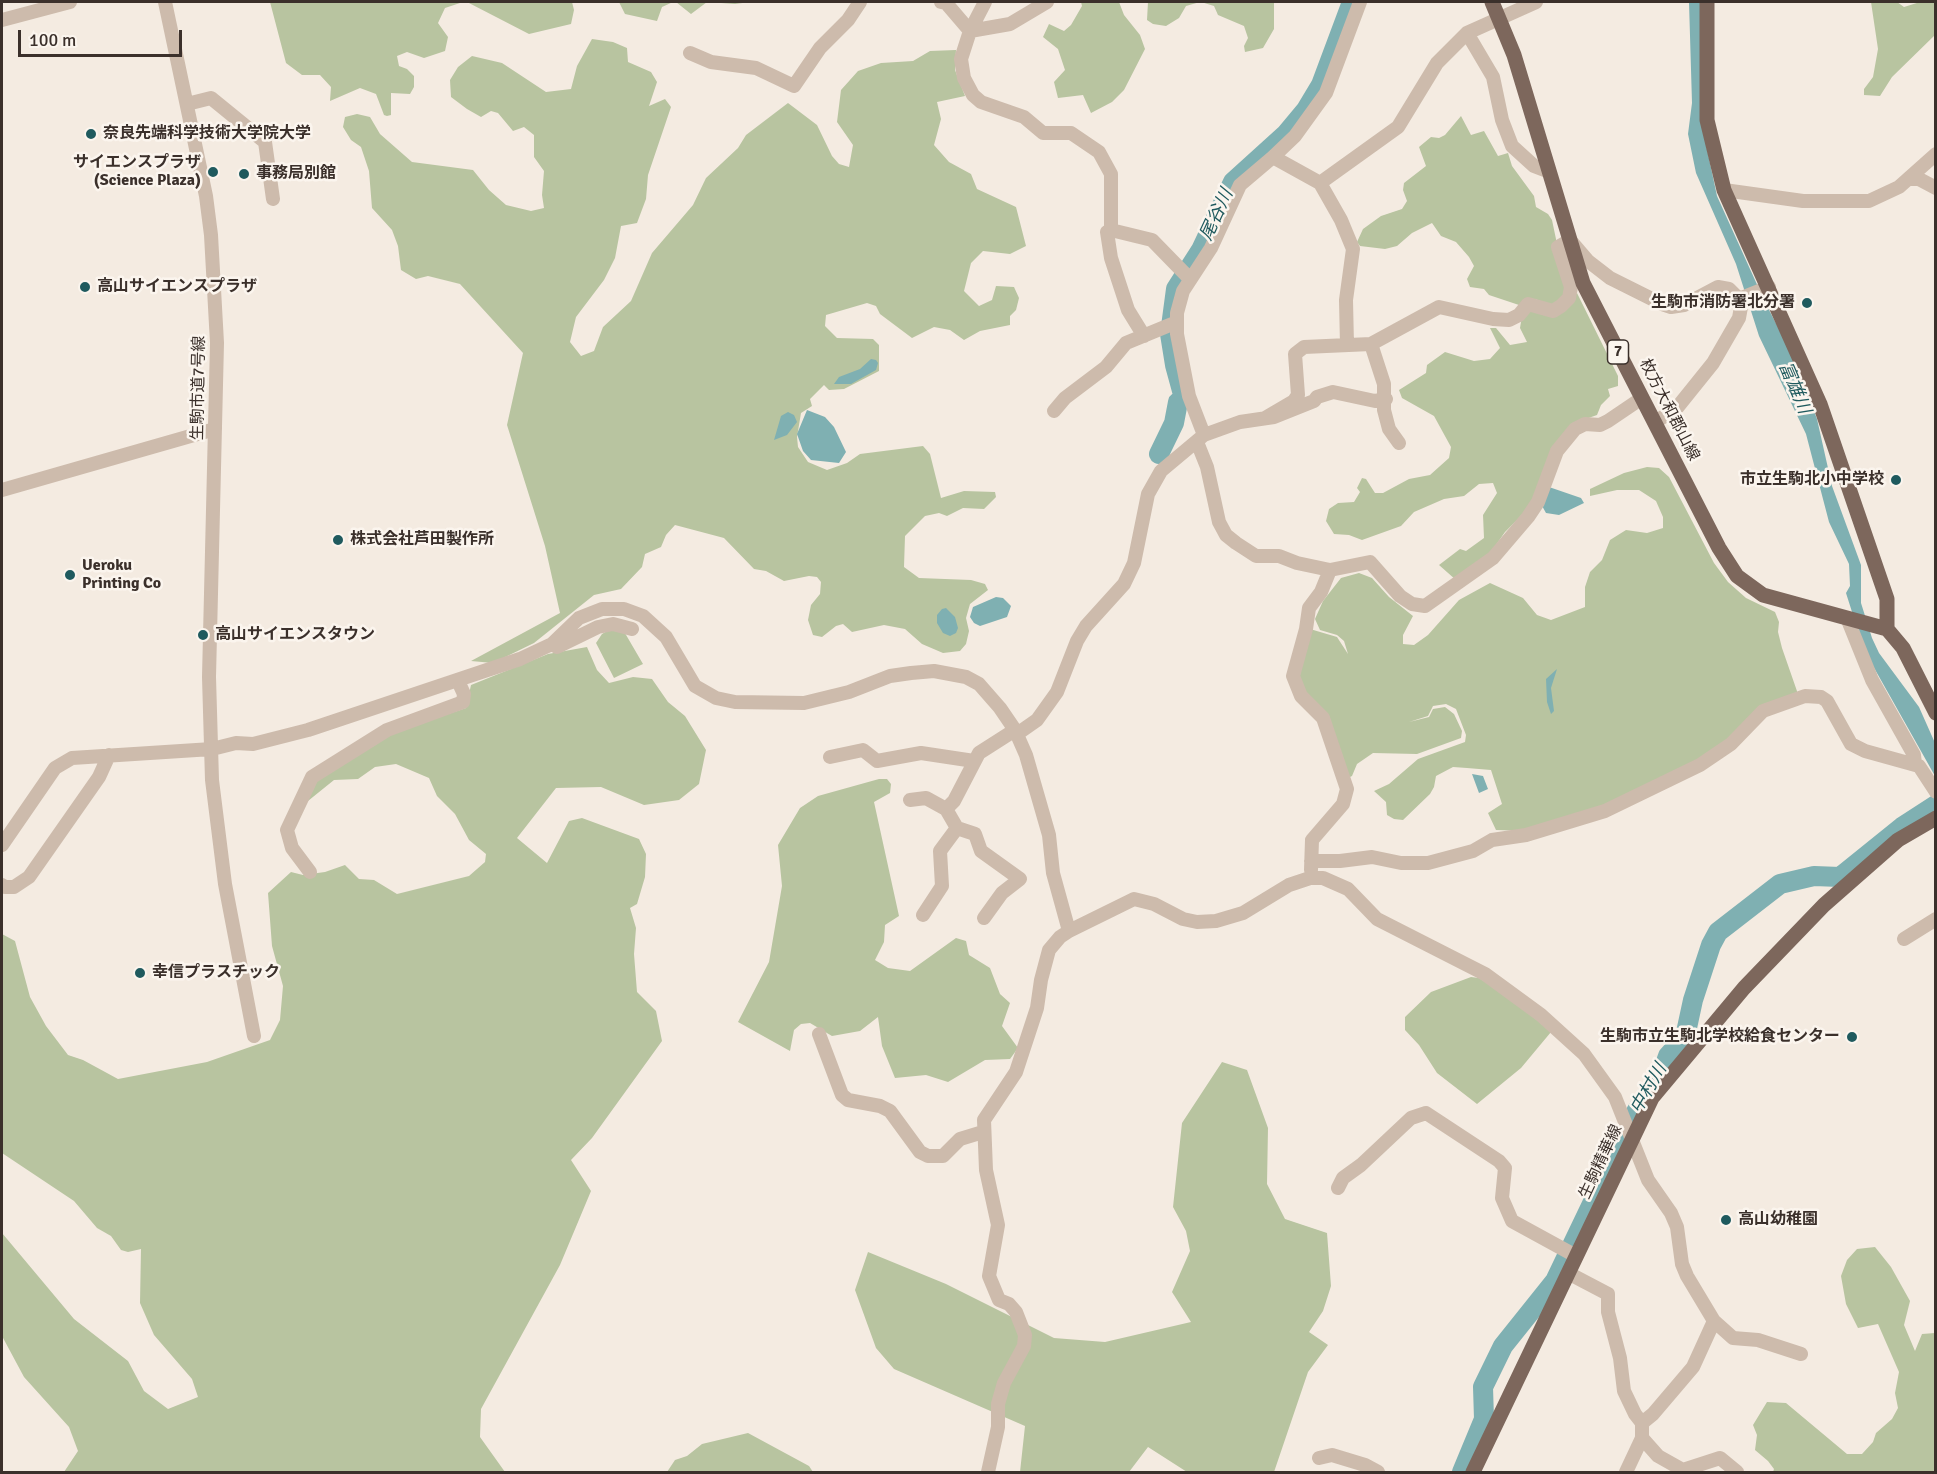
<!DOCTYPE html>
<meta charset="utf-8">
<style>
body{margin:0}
#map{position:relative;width:1937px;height:1474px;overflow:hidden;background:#f4ebe1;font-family:Signika,sans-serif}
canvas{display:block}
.frame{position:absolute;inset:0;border:3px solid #3b302b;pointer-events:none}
.scale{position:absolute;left:18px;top:30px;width:164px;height:27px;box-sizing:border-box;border:3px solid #3b302b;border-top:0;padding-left:8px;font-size:18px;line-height:21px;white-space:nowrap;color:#3b302b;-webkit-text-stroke:4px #fbf5ee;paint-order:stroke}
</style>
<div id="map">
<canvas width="1937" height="1474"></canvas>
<div class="frame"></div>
<div class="scale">100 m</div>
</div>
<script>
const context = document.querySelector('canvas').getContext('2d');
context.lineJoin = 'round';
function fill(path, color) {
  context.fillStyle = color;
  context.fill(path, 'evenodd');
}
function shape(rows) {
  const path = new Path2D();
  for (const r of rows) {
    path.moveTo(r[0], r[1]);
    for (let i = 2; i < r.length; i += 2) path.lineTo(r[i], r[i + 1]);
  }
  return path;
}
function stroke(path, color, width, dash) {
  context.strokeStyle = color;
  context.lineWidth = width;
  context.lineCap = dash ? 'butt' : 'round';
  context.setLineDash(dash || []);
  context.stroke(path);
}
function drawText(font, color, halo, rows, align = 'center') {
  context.font = font + ' Signika,"Noto Sans JP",sans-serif';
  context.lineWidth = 5;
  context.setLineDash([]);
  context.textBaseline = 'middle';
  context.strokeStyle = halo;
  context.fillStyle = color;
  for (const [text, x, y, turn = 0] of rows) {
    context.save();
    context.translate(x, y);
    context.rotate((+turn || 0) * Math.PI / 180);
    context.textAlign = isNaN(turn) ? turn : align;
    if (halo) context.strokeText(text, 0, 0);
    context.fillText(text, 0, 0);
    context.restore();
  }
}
const green = shape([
 [270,2,463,2,445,8,438,23,448,37,445,51,424,58,407,52,397,56,399,66,407,69,414,76,414,87,410,94,391,93,391,115,387,116,384,115,376,94,360,88,330,101,331,87,320,75,302,75,286,63],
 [467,2,572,2,574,10,571,24,529,34],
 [619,2,673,2,662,7,657,21,625,14],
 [676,2,750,2,735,4,707,2,691,14],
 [1081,2,1119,2,1124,15,1140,35,1145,49,1124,90,1112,102,1091,113,1083,95,1058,98,1054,82,1065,70,1058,49,1043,37,1049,24,1064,31,1071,25,1082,6],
 [1148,2,1200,2,1186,6,1179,18,1166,26,1153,24,1147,20],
 [1201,2,1274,3,1274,29,1263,48,1245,52,1244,46,1248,38,1244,26,1218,15,1214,6],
 [1871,2,1897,2,1904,7,1920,2,1935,2,1935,35,1892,77,1880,96,1864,95,1864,89,1873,77,1878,49],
 [592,39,613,42,627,48,628,62,651,72,657,82,649,106,665,99,671,107,648,175,646,199,637,223,621,226,615,258,604,280,576,317,570,342,581,356,594,351,603,327,631,301,652,253,693,205,706,178,738,148,746,135,788,103,817,125,832,156,839,164,849,167,853,145,837,122,841,90,858,71,881,63,913,61,930,51,956,50,955,70,965,96,937,102,941,119,934,145,949,162,971,174,977,189,1016,207,1026,246,1010,254,983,251,971,263,964,291,979,306,992,300,996,286,1014,287,1019,298,1016,310,1010,316,1010,325,980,331,964,340,950,330,934,327,912,338,880,314,876,306,867,303,826,315,825,326,837,338,873,339,879,345,879,371,844,389,829,390,824,385,810,399,812,406,801,413,797,437,798,447,808,462,827,470,847,463,860,454,923,446,930,454,941,498,964,491,995,492,996,497,984,509,963,508,947,516,939,513,925,516,905,536,904,567,919,578,971,580,985,584,988,590,970,604,966,618,969,631,966,644,960,651,943,653,922,644,905,629,884,625,852,632,843,624,836,626,822,637,813,635,808,620,811,605,820,594,821,582,817,577,809,576,784,581,766,571,754,569,724,538,675,525,666,535,661,547,645,554,642,567,621,589,594,595,534,643,493,663,471,661,560,613,545,546,507,425,523,353,460,284,428,276,416,279,401,270,398,246,392,230,372,208,369,171,361,147,351,140,343,127,345,117,357,114,370,117,380,134,412,162,473,170,489,190,506,205,531,211,544,208,542,195,544,171,534,157,534,135,524,127,513,131,498,113,491,111,481,117,467,109,451,97,450,80,458,67,472,56,502,63,546,92,571,89,577,66],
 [1461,116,1471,135,1484,131,1498,156,1508,153,1512,166,1534,196,1536,207,1548,214,1552,220,1566,287,1561,302,1546,306,1536,299,1519,305,1489,295,1484,289,1470,287,1467,279,1474,266,1469,257,1456,242,1441,236,1432,223,1412,233,1397,246,1385,249,1360,246,1357,242,1363,229,1381,216,1402,209,1407,201,1403,190,1404,183,1426,166,1419,147,1431,137,1439,138,1445,135],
 [1577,293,1618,376,1618,386,1608,389,1610,396,1601,405,1597,415,1580,421,1525,512,1505,532,1489,555,1456,580,1439,565,1460,549,1466,551,1484,538,1483,515,1497,493,1493,483,1479,484,1464,496,1444,499,1414,512,1401,526,1362,540,1349,535,1334,534,1326,521,1329,509,1338,503,1354,502,1360,492,1357,488,1362,478,1366,479,1375,493,1383,493,1409,479,1430,475,1449,458,1451,447,1434,416,1402,398,1399,390,1426,373,1427,365,1445,352,1474,361,1490,359,1500,348,1490,328,1496,328,1510,345,1527,342,1520,328,1522,316,1527,309,1559,314],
 [1647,467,1659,468,1669,477,1714,563,1728,582,1746,598,1775,612,1779,622,1778,632,1782,648,1798,694,1713,753,1609,806,1527,831,1496,830,1488,813,1502,804,1491,770,1467,768,1453,767,1436,776,1434,787,1430,794,1403,820,1394,819,1387,815,1386,802,1374,791,1389,784,1418,759,1465,742,1466,735,1456,709,1446,704,1433,706,1428,716,1409,722,1429,717,1433,709,1445,707,1454,714,1462,731,1461,738,1417,754,1373,753,1357,764,1352,776,1348,778,1298,684,1310,629,1337,637,1348,654,1344,641,1337,635,1320,630,1315,619,1323,601,1341,578,1359,573,1372,578,1389,597,1413,616,1403,635,1403,644,1414,645,1428,635,1459,600,1490,583,1523,598,1537,615,1551,620,1585,607,1585,587,1590,572,1602,560,1610,540,1626,530,1647,533,1663,528,1663,517,1656,501,1639,490,1617,490,1590,496,1590,489,1624,473],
 [614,627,622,628,643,664,614,678,596,643,602,634],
 [587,647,597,670,609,683,633,677,652,679,668,702,685,716,706,750,699,784,679,800,644,805,601,787,556,788,517,838,547,863,569,821,582,818,639,839,646,854,645,877,637,904,630,908,636,928,634,954,637,992,656,1011,662,1041,592,1138,571,1160,591,1191,560,1265,481,1409,480,1437,505,1472,64,1472,78,1451,69,1427,24,1377,2,1336,2,1233,74,1319,128,1361,144,1391,168,1409,198,1397,192,1379,154,1335,140,1303,141,1249,128,1252,121,1250,111,1236,97,1228,74,1201,2,1153,2,934,15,941,30,997,46,1026,68,1055,83,1060,118,1079,207,1062,270,1040,280,1020,283,986,272,946,268,893,291,872,303,875,325,872,345,865,359,879,374,880,397,894,469,876,485,862,486,854,469,840,455,814,437,796,429,778,396,764,375,767,358,779,334,780,303,805,319,776,389,734,466,708,471,685,548,654],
 [879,779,887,779,891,784,890,793,874,802,899,916,885,925,884,942,875,960,888,968,910,971,956,938,966,941,969,955,990,968,1000,994,1010,1003,1002,1026,1018,1048,1010,1059,985,1060,948,1082,926,1075,895,1078,882,1046,878,1017,860,1031,832,1036,810,1023,801,1024,794,1030,790,1051,738,1022,769,962,782,886,778,845,800,808,818,796],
 [1471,977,1479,978,1513,1000,1551,1032,1521,1068,1477,1104,1437,1073,1419,1045,1405,1030,1405,1017,1431,992],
 [1222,1062,1247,1070,1268,1128,1267,1184,1285,1219,1327,1233,1331,1286,1323,1311,1309,1332,1328,1345,1308,1372,1274,1472,1187,1472,1148,1447,1129,1472,1020,1472,1025,1426,894,1369,876,1348,855,1290,868,1252,946,1284,1054,1338,1105,1342,1191,1322,1172,1292,1190,1251,1186,1231,1173,1207,1182,1123],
 [1875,1247,1891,1267,1910,1301,1904,1325,1915,1351,1922,1334,1935,1333,1935,1472,1773,1472,1774,1469,1768,1461,1755,1450,1757,1435,1753,1425,1767,1402,1786,1403,1847,1454,1862,1454,1873,1442,1876,1433,1892,1419,1898,1408,1895,1393,1899,1372,1878,1324,1858,1328,1846,1304,1841,1276,1847,1260,1857,1249],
 [748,1433,809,1466,813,1472,667,1472,675,1460,687,1456,702,1444]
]);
const water = shape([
 [1689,2,1700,2,1701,121,1717,196,1764,300,1795,361,1817,419,1832,486,1861,565,1861,603,1872,638,1879,653,1919,707,1935,743,1935,776,1873,666,1859,634,1846,593,1850,586,1849,564,1829,522,1806,434,1759,336,1736,264,1696,173,1688,134,1692,103],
 [871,359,876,360,878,363,876,370,851,384,834,384,839,377,860,369],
 [807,410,825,417,834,427,846,452,839,463,811,460,803,451,797,434],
 [788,412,794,415,797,422,787,435,774,440,781,416],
 [1549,487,1581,498,1584,503,1559,515,1546,513,1541,504],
 [996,597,1003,598,1011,606,1007,617,980,626,974,623,970,617,973,607],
 [946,608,955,617,958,628,956,633,950,636,943,633,937,623,937,615,942,609],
 [1557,669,1551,688,1554,711,1551,714,1547,702,1546,679],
 [1472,774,1483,776,1488,789,1479,793]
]);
const river = shape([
 [1159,454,1174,423,1178,402,1184,398,1175,365,1170,334,1176,289,1201,250,1233,182,1286,134,1306,110,1321,85,1352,2],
 [1462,1472,1484,1419,1483,1387,1503,1346,1555,1281,1636,1112,1663,1070,1668,1056,1685,1037,1693,1000,1711,945,1718,932,1780,884,1814,876,1840,877,1902,827,1936,805]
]);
const minor = shape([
 [165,2,206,196,211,235,217,343,209,677,212,780,225,884,254,1036],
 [941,2,946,3,970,31,1010,24,1047,2],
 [985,2,970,31,961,59,964,78,973,95,981,102,1024,117,1043,133,1071,133,1099,152,1111,174,1111,230,1152,240,1190,279],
 [1360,2,1326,93,1295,136,1273,157,1320,183,1398,127,1437,63,1467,33,1536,2],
 [2,20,70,2],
 [1467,33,1493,77,1502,120,1512,146,1534,166,1547,171],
 [690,53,711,62,756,68,794,86,820,48,848,20,860,2],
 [187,104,211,98,265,142,273,199],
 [1910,179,1919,179,1936,188],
 [1320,183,1341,220,1353,249,1346,300,1347,345],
 [1724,190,1803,201,1869,201,1899,187,1936,154],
 [1107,232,1111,258,1128,310,1144,336],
 [1739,299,1769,287],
 [1371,344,1384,384,1384,410,1389,429,1399,443],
 [1054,411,1065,398,1106,367,1126,343,1177,322],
 [1265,418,1294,401,1298,395,1295,354,1304,347,1371,344,1439,307,1493,319,1509,320,1519,315,1528,304,1553,311,1561,306,1569,298,1571,287,1558,247,1570,240,1588,261,1610,278,1662,304,1671,307,1684,305,1718,287,1729,289,1739,299,1741,307,1739,318,1713,363,1676,409,1655,422],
 [1204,435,1189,396,1177,334,1177,313,1183,291,1211,248,1240,185,1273,157],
 [1197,442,1207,467,1219,522,1226,535,1236,543,1256,556,1279,556,1297,563,1330,570,1370,562,1400,596,1412,604,1425,606,1493,558,1528,517,1538,502,1557,451,1575,429,1585,424,1600,425,1608,421,1642,398],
 [2,490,215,429],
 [1847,618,1872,680,1914,755,1915,763],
 [552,644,557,647,598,627,613,624,632,629],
 [1017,734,1037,720,1057,692,1077,641,1086,626,1124,584,1134,563,1148,494,1161,471,1204,435,1240,422,1274,417,1314,401,1317,397,1333,392,1375,401,1386,399],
 [830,757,863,750,877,761,921,753,974,761],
 [910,800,926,798,946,809],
 [2,845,55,768,72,758,212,749,236,743,253,744,308,730,520,659,552,644,579,618,602,609,624,609,643,616,666,637,695,686,716,698,735,702,804,703,849,692,890,676,911,673,934,671,966,677,979,684,1000,708,1015,730,1026,755,1049,835,1053,873,1069,931,1134,899,1154,904,1183,919,1197,922,1216,921,1243,913,1289,885,1310,878,1323,878,1348,889,1377,919,1485,974,1541,1015,1584,1054,1615,1097,1648,1180,1671,1213,1677,1227,1682,1264,1687,1276,1714,1321,1693,1367,1653,1414,1642,1423,1642,1438,1626,1472],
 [1311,861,1340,861,1372,857,1401,863,1428,863,1473,851,1492,840,1526,835,1605,811,1700,765,1731,744,1763,711,1805,696,1821,697,1827,701,1851,744,1865,751,1919,766,1936,792],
 [1311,870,1312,840,1343,804,1347,789,1323,718,1301,696,1293,676,1306,629,1309,608,1321,592,1330,570],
 [310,872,292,848,287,830,312,777,387,730,463,702,464,694,458,681],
 [2,885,5,887,14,887,29,877,99,777,109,755],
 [923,915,942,886,940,851,957,828],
 [984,918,1002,893,1020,879,981,851,975,834,957,828,946,809,954,801,979,753,1015,730],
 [1904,939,1936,919],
 [819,1034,842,1095,848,1100,880,1106,890,1111,920,1152,928,1156,943,1156,960,1139,983,1132],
 [1338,1188,1343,1178,1361,1165,1411,1118,1426,1113,1499,1161,1505,1168,1502,1198,1512,1221,1576,1256],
 [1568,1273,1608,1294,1608,1312,1620,1358,1624,1391,1635,1414,1642,1423],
 [1714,1321,1733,1338,1758,1340,1801,1354],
 [1642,1438,1658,1456,1683,1470,1720,1458,1737,1472],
 [1319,1458,1332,1455,1365,1465,1378,1472],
 [988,1472,998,1427,998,1404,1004,1383,1024,1346,1025,1335,1016,1312,1009,1304,999,1300,989,1276,998,1225,986,1170,984,1120,1016,1072,1037,1008,1041,980,1049,950,1060,937,1069,931]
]);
const major = shape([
 [1492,2,1514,55,1583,283,1719,548,1737,576,1763,595,1887,629,1903,648,1936,713],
 [1707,2,1707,120,1724,190,1820,404,1887,599,1887,629],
 [1473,1472,1652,1098,1744,988,1824,905,1898,840,1936,818]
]);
const markers = [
 [91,134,6,"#1f5a5e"],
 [213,172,6,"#1f5a5e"],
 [244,174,6,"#1f5a5e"],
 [85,287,6,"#1f5a5e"],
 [1807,303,6,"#1f5a5e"],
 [1896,480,6,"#1f5a5e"],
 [338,540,6,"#1f5a5e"],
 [70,575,6,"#1f5a5e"],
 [203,635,6,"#1f5a5e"],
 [140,973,6,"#1f5a5e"],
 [1852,1037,6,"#1f5a5e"],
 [1726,1220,6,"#1f5a5e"]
];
const shields = [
 [1618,352,21]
];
const shieldNames = [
 ["7",1618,352]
];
const poiNames = [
 ["奈良先端科学技術大学院大学",103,134],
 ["サイエンスプラザ",201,163,"right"],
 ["(Science Plaza)",201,181,"right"],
 ["事務局別館",256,174],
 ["高山サイエンスプラザ",97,287],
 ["生駒市消防署北分署",1795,303,"right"],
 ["市立生駒北小中学校",1884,480,"right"],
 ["株式会社芦田製作所",350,540],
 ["Ueroku",82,566],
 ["Printing Co",82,584],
 ["高山サイエンスタウン",215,635],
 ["幸信プラスチック",152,973],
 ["生駒市立生駒北学校給食センター",1840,1037,"right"],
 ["高山幼稚園",1738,1220]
];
const streetNames = [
 ["生駒市道7号線",199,388,-89],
 ["枚方大和郡山線",1669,410,63],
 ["生駒精華線",1601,1162,-65]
];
const waterNames = [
 ["尾谷川",1217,215,-65],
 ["富雄川",1794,388,67],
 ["中村川",1649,1089,-60]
];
fill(green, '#b8c4a0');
fill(water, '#7fb0b2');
stroke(river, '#7fb0b2', 20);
stroke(minor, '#cdbbac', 14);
stroke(major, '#7d675c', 15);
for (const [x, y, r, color] of markers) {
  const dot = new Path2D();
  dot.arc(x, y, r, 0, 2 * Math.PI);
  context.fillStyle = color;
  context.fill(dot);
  stroke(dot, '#fbf5ee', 2);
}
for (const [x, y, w] of shields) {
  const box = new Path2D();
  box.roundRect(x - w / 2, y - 12, w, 24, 4.5);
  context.fillStyle = '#fbf5ee';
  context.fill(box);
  stroke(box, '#3b302b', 1.5);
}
drawText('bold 15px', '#3b302b', null, shieldNames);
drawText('bold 16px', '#3b302b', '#fbf5ee', poiNames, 'left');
drawText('16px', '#3b302b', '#fbf5ee', streetNames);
drawText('italic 18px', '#1f5a5e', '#fbf5ee', waterNames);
</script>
